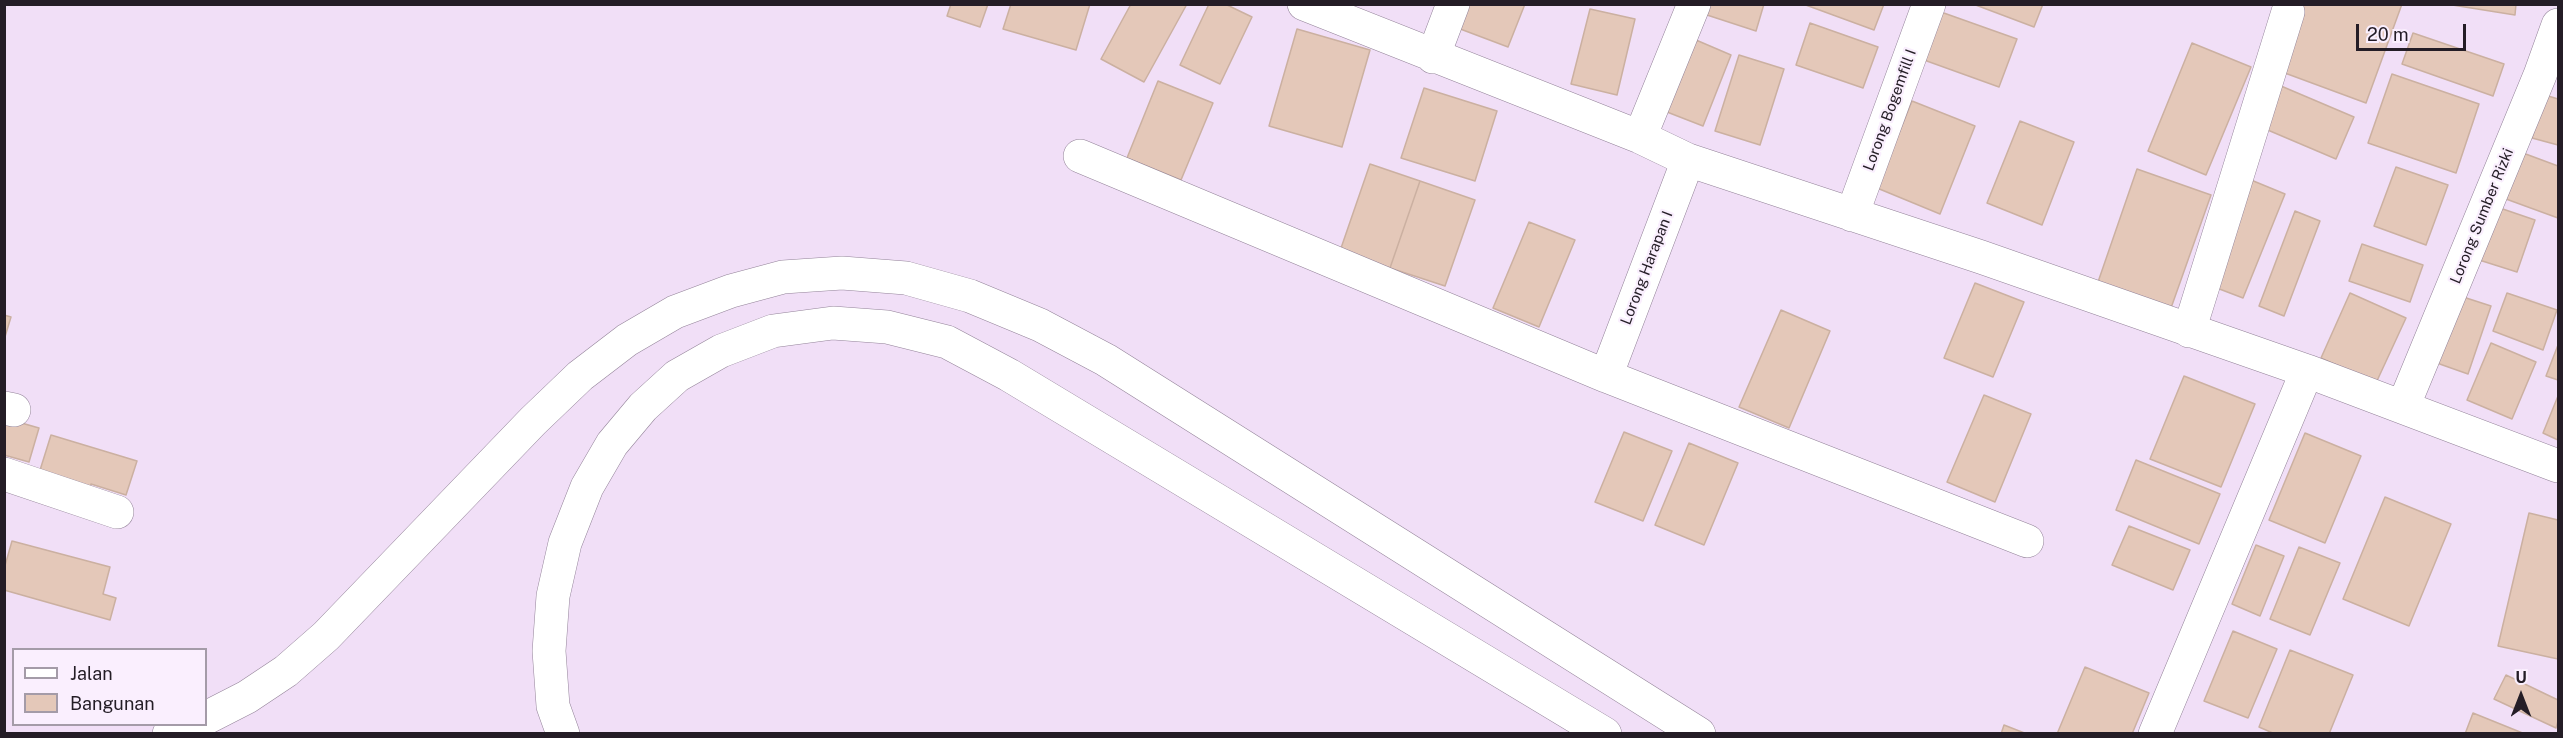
<!DOCTYPE html>
<style>
body{margin:0}
#map{position:relative;width:2563px;height:738px;overflow:hidden;background:#f1dff7;font-family:"Public Sans",sans-serif}
canvas{display:block}
.frame{position:absolute;inset:0;border:6px solid #241d26;pointer-events:none}
.legend{position:absolute;left:12px;top:648px;width:195px;height:78px;box-sizing:border-box;background:#faeffe;border:2px solid #a49ba8;margin:0;padding:8px 10px;list-style:none;font-size:18px;color:#241d26}
.legend li{display:flex;align-items:center;gap:12px;height:30px}
.legend b{width:30px;border:2px solid #a49ba8}
.north{position:absolute;left:2491px;top:666px;width:60px;height:60px;-webkit-text-stroke:4px #faeffe;paint-order:stroke;rotate:0deg;font-size:16px;font-weight:700;line-height:24px;text-align:center;color:#241d26}
.north::after{content:'';display:block;margin:auto;width:21px;height:27px;background:#241d26;clip-path:polygon(50% 0,100% 100%,50% 72%,0 100%)}
.scale{position:absolute;left:2356px;top:24px;width:110px;height:27px;box-sizing:border-box;border:3px solid #241d26;border-top:0;padding-left:8px;font-size:18px;line-height:21px;white-space:nowrap;color:#241d26;-webkit-text-stroke:4px #faeffe;paint-order:stroke}
</style>
<div id="map">
<canvas width="2563" height="738"></canvas>
<div class="frame"></div>
<ul class="legend">
<li><b style="height:8px;background:#fff"></b>Jalan</li>
<li><b style="height:16px;background:#e4c8b9"></b>Bangunan</li>
</ul>
<div class="north">U</div>
<div class="scale">20 m</div>
</div>
<script>
const context = document.querySelector('canvas').getContext('2d');
context.lineJoin = 'round';
function fill(path, color) {
  context.fillStyle = color;
  context.fill(path, 'evenodd');
}
function shape(rows) {
  const path = new Path2D();
  for (const r of rows) {
    path.moveTo(r[0], r[1]);
    for (let i = 2; i < r.length; i += 2) path.lineTo(r[i], r[i + 1]);
  }
  return path;
}
function stroke(path, color, width, dash) {
  context.strokeStyle = color;
  context.lineWidth = width;
  context.lineCap = dash ? 'butt' : 'round';
  context.setLineDash(dash || []);
  context.stroke(path);
}
function drawText(font, color, halo, rows, align = 'center') {
  context.font = font + ' "Public Sans",sans-serif';
  context.lineWidth = 4.5;
  context.setLineDash([]);
  context.textBaseline = 'middle';
  context.strokeStyle = halo;
  context.fillStyle = color;
  for (const [text, x, y, turn = 0] of rows) {
    context.save();
    context.translate(x, y);
    context.rotate((+turn || 0) * Math.PI / 180);
    context.textAlign = isNaN(turn) ? turn : align;
    if (halo) context.strokeText(text, 0, 0);
    context.fillText(text, 0, 0);
    context.restore();
  }
}
const building = shape([
 [951,4,988,4,980,27,947,16,951,4],
 [1011,4,1090,4,1076,50,1003,29,1011,4],
 [1131,4,1187,4,1144,82,1101,59,1131,4],
 [1209,4,1225,4,1252,17,1220,84,1180,65,1209,4],
 [1464,4,1525,4,1508,47,1455,27,1464,4],
 [1711,4,1764,4,1756,31,1707,15,1711,4],
 [1803,4,1884,4,1874,30,1803,4],
 [1973,4,2043,4,2034,27,1973,4],
 [2298,4,2402,4,2366,103,2274,69,2298,4],
 [2446,4,2516,4,2515,15,2446,4],
 [1590,9,1635,19,1617,95,1571,84,1590,9],
 [1941,12,2017,39,1999,87,1924,60,1941,12],
 [1810,23,1878,47,1863,88,1796,65,1810,23],
 [1297,29,1370,50,1342,147,1269,126,1297,29],
 [2413,33,2504,64,2493,96,2402,64,2413,33],
 [1696,40,1731,55,1703,126,1667,112,1696,40],
 [2192,43,2251,67,2206,175,2148,151,2192,43],
 [1739,55,1784,69,1760,145,1715,131,1739,55],
 [2392,74,2479,104,2456,173,2368,143,2392,74],
 [1158,81,1213,103,1181,180,1127,158,1158,81],
 [2281,86,2354,117,2336,159,2263,128,2281,86],
 [1424,88,1497,111,1475,181,1401,158,1424,88],
 [2545,95,2558,99,2558,145,2532,138,2545,95],
 [1912,101,1975,126,1940,214,1877,188,1912,101],
 [2020,121,2074,142,2042,225,1987,203,2020,121],
 [2523,153,2558,166,2558,218,2506,199,2523,153],
 [1370,164,1420,181,1390,268,1340,251,1370,164],
 [2396,167,2448,185,2426,245,2374,226,2396,167],
 [2137,169,2211,195,2171,308,2098,282,2137,169],
 [2251,180,2285,194,2243,298,2209,285,2251,180],
 [1420,181,1475,200,1445,286,1390,268,1420,181],
 [2494,206,2535,220,2517,272,2476,259,2494,206],
 [2295,211,2320,221,2284,316,2259,306,2295,211],
 [1529,222,1575,240,1539,327,1493,308,1529,222],
 [2362,244,2423,265,2410,302,2349,281,2362,244],
 [1975,283,2024,302,1993,377,1944,358,1975,283],
 [2350,293,2406,318,2376,383,2321,358,2350,293],
 [2507,293,2557,310,2543,350,2493,331,2507,293],
 [2457,295,2491,306,2468,374,2434,362,2457,295],
 [1781,310,1830,331,1789,428,1739,407,1781,310],
 [4,315,11,317,4,340,4,315],
 [2491,343,2536,362,2512,419,2467,400,2491,343],
 [2558,345,2558,380,2546,376,2558,345],
 [2184,376,2255,404,2221,487,2150,459,2184,376],
 [1984,395,2031,414,1995,502,1947,482,1984,395],
 [2558,396,2558,440,2543,433,2558,396],
 [4,418,39,428,29,462,4,455,4,418],
 [1624,432,1672,451,1643,521,1595,502,1624,432],
 [2305,433,2361,456,2325,543,2269,520,2305,433],
 [51,435,137,461,126,495,91,484,87,498,36,483,51,435],
 [1689,443,1738,463,1704,545,1655,525,1689,443],
 [2136,460,2220,494,2199,544,2116,510,2136,460],
 [2385,497,2451,524,2409,626,2343,599,2385,497],
 [2529,513,2558,520,2558,659,2498,646,2529,513],
 [2129,526,2190,550,2173,590,2112,565,2129,526],
 [12,541,110,567,103,594,116,598,110,620,4,590,4,569,12,541],
 [2256,545,2284,556,2260,616,2232,604,2256,545],
 [2299,547,2340,563,2310,635,2270,619,2299,547],
 [2233,631,2277,649,2248,718,2204,701,2233,631],
 [2290,650,2353,675,2329,734,2275,734,2259,727,2290,650],
 [2085,667,2149,693,2132,734,2057,734,2085,667],
 [2506,675,2558,700,2558,721,2556,728,2494,699,2506,675],
 [2473,713,2525,734,2465,734,2473,713],
 [2004,725,2027,734,2001,734,2004,725]
]);
const street = shape([
 [1304,4,1640,137,1688,160,1981,257,2307,371,2558,466],
 [1433,57,1453,4],
 [1640,137,1694,4],
 [1080,156,1606,376,2027,541],
 [1852,215,1929,4],
 [2189,331,2288,12],
 [1606,376,1688,160],
 [2403,407,2540,75,2558,25],
 [4,408,14,410],
 [4,474,117,512],
 [2155,734,2307,371]
]);
const highway = shape([
 [206,718,247,697,286,671,326,636,533,421,580,376,627,340,675,312,731,291,783,277,842,273,906,278,970,296,1040,325,1106,360,1699,734],
 [169,734,190,724],
 [563,734,553,706,549,651,553,596,565,543,587,487,612,444,643,407,677,376,721,351,773,331,833,323,887,327,947,342,1009,375,1605,734]
]);
const streetNames = [
 ["Lorong Bogemfill I",1890,110,-70],
 ["Lorong Sumber Rizki",2482,216,-68],
 ["Lorong Harapan I",1647,268,-69]
];
fill(building, '#e4c8b9');
stroke(building, '#cbb0a1', 1.5);
stroke(street, '#938399', 34);
stroke(highway, '#938399', 34);
stroke(street, '#fff', 33);
stroke(highway, '#fff', 33);
drawText('15px', '#241d26', '#faeffe', streetNames);
</script>
